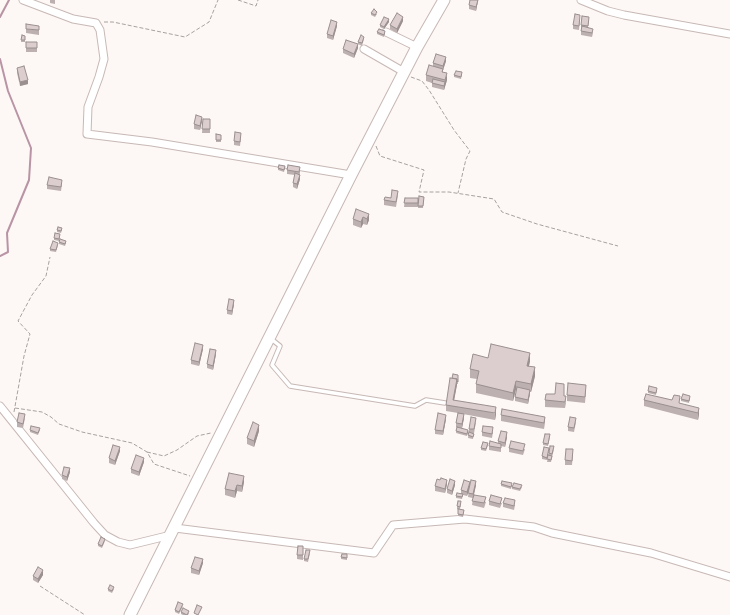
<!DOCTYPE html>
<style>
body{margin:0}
canvas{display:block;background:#fdf7f5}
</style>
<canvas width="730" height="615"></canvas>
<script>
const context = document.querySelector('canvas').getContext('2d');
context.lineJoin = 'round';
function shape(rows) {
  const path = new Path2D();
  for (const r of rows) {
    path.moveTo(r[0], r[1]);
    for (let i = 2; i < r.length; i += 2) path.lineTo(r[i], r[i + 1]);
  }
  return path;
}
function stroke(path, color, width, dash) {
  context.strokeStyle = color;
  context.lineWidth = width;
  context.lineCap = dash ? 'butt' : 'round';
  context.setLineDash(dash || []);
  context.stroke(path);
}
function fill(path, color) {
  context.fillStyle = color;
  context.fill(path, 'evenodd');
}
const stream = shape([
 [0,17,9,0],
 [0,59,8,91,31,148,29,180,7,233,8,252,0,256]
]);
const path = shape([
 [238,0,256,6,258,0],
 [104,22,113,22,185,37,209,22,218,0],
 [411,77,422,81,429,90,454,130,470,151,466,159,458,193],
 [376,146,380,156,424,170,419,192,449,192,494,199,502,212,537,224,618,246],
 [15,408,42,412,51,417,59,424,82,432,132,443,147,452,154,464,190,476],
 [14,412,24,356,30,334,18,321,32,295,46,276,50,257],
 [147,452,164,456,177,450,197,436,211,433],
 [40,586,85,615]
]);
const service = shape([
 [270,338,280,346,272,365,290,386,415,406,426,400,445,403]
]);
const minor = shape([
 [23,0,73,19,96,23,100,30,104,59,99,77,88,107,87,134,152,142,351,175],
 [581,0,608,11,624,15,730,34],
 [386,32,417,47],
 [364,49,404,72],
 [0,406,94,523,105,535,118,542,130,545,171,535],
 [175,528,374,553,393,525,465,519,534,527,552,533,651,553,730,577]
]);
const trunk = shape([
 [130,615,351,175,417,47,444,0]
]);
const wall = shape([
 [50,0,55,0,55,4,50,3],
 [478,0,476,11,469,9,469,5],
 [371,13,377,14,375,17,371,15],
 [580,19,579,30,573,29,573,25],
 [403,21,397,33,390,29,390,25],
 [589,21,588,27,593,33,592,37,581,35,581,25],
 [389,22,384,29,380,27,380,25],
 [337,26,333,40,327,38,327,34],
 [26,29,39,30,39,35,26,33],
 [377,32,385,33,384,37,377,34],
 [22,35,25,36,25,42,21,42],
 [364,39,362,46,358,44,358,42],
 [26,42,37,42,37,52,26,52],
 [358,48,354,58,343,53,343,49],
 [446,61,443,70,443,72,447,80,444,90,432,87,432,83,426,81,426,75,433,66,433,63],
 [17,68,28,84,20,86,17,73],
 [462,74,461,79,454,77,454,75],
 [203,119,210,119,210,133,202,133],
 [202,121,200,130,194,129,194,124],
 [216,134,221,135,221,142,216,142],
 [241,137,240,146,234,145,234,141],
 [278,168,285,168,284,172,278,170],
 [287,170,300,171,300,179,297,189,293,187,293,183,295,175,287,174],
 [62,184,61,191,47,189,47,185],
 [398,195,396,207,384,205,384,200],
 [419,196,424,197,423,208,418,208],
 [405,198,418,198,418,207,404,207],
 [369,214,369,220,367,225,363,224,361,228,353,225,353,219],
 [57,230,62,230,61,233,57,232],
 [60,236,59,241,54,240,54,238],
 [59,242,66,243,65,246,59,244],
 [58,245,56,252,50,251,50,249],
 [234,304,232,315,227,314,227,310],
 [203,349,199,366,191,364,191,360],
 [216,354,213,370,207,368,207,364],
 [488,358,530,361,529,366,535,376,531,392,530,392,528,404,515,401,515,397,517,389,516,389,513,401,476,393,476,384,477,379,470,378,470,369],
 [458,375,458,384,457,384,454,400,496,414,495,420,463,414,464,418,462,428,468,432,467,436,456,433,457,427,456,427,456,423,458,413,446,411,446,405,452,378],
 [564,390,564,396,566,403,565,408,545,407,545,400,555,394],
 [657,390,656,395,648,393,648,391],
 [586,391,585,403,567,401,567,395],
 [690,398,689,403,681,401,681,399],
 [644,400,680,403,699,414,698,420,644,406],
 [501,415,545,417,545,423,544,429,501,421],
 [25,418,23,428,17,427,17,422],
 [446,419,443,435,435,434,435,430],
 [476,422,473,439,468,438,469,429],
 [576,422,574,432,568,431,568,427],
 [30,430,40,430,38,435,30,432],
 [259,431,254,447,247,444,247,438],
 [482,432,493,432,492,438,482,436],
 [507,437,505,447,501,446,501,452,489,450,489,446,498,443,498,441],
 [550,437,548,446,543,445,543,443],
 [488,445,486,451,481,450,481,448],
 [509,448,525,449,523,455,509,452],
 [554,449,551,462,547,462,549,453],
 [120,451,115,465,109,463,109,458],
 [549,451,547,460,542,459,542,456],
 [573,454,572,465,565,465,565,460],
 [144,462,139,476,131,473,131,469],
 [70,472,67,481,62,479,62,475],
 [244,482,242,492,237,491,235,498,225,495,225,489],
 [447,484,445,493,435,491,435,486],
 [501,484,512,485,511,489,501,486],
 [455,485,452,495,447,493,447,489],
 [470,485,476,485,474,495,486,502,484,508,472,505,473,498,468,497,469,489,467,496,463,495,462,499,456,498,456,496,461,494,461,490],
 [512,487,522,487,520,491,512,489],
 [489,501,502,503,500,508,489,505],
 [461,503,460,509,457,509,457,506],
 [503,503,515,505,514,510,503,507],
 [464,510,463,517,458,516,458,514],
 [105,541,102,548,98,546,98,544],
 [303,551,303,560,297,559,297,555],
 [310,553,308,562,304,561,304,559],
 [347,554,347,560,341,559,341,557],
 [203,563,199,575,191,573,191,568],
 [43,575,38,583,33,580,33,576],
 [108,589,114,589,112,593,108,591],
 [183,606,179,614,175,612,175,610],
 [181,612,189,613,188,615,183,615,181,614]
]);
const shadedWall = shape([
 [478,0,478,1,476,11,476,7],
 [403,17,403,21,397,33,397,29],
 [389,19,389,22,384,29,384,27],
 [337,22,337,26,333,40,333,36],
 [358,44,358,48,354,58,354,54],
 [446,57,446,61,443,70,443,66],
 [447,73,447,80,444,90,444,86],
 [28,80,28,84,20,86,20,82],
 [202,117,202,121,200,130,200,126],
 [300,175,300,179,297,189,297,184],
 [369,214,369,220,367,225,367,219],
 [363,217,363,224,361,228,361,222],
 [234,300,234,304,232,315,232,311],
 [203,345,203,349,199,366,199,362],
 [216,350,216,354,213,370,213,366],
 [530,353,530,361,527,374,527,366],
 [535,367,535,376,531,392,531,384],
 [457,379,457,385,453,406,453,400],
 [516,381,516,389,513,401,513,393],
 [530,390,530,394,528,404,528,400],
 [496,407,496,414,495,420,495,413],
 [699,408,699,414,698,420,698,413],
 [464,414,464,418,462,428,462,424],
 [446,415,446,419,443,435,443,431],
 [259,425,259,431,254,447,254,441],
 [507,432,507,437,505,447,505,443],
 [120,447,120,451,115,465,115,461],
 [144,458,144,462,139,476,139,472],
 [70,468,70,472,67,481,67,477],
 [244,476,244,482,242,492,242,486],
 [447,480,447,484,445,493,445,489],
 [455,481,455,485,452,495,452,491],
 [476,481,476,485,473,498,473,494],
 [470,482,470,486,467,496,467,492],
 [237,485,237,491,235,498,235,491],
 [203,559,203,563,199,575,199,571],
 [43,570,43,575,38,583,38,579]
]);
const building = shape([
 [470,0,478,0,476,7,469,5,470,0],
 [374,9,377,12,375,15,371,13,374,9],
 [397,13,403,17,397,29,390,25,397,13],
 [575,14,580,15,579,26,573,25,575,14],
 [582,16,589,17,588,26,581,25,582,16],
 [384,17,389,19,384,27,380,25,384,17],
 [331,20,337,22,333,36,327,34,331,20],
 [26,24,39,26,39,30,26,29,26,24],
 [582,26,593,29,592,33,581,31,582,26],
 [379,29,385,31,384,35,377,32,379,29],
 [22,35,25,36,25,40,21,40,22,35],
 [361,35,364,37,362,43,358,42,361,35],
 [346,40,358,44,354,54,343,49,346,40],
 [26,42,37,42,37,48,26,48,26,42],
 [436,54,446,57,443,66,433,63,436,54],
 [429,65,443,69,442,72,447,73,445,80,426,75,429,65],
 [24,66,28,80,20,82,17,68,24,66],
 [456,71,462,72,461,77,454,75,456,71],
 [433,79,445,82,444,86,432,83,433,79],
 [196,115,202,117,200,126,194,124,196,115],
 [203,119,210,119,210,129,202,129,203,119],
 [235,132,241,133,240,142,234,141,235,132],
 [216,134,221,135,221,140,216,140,216,134],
 [279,165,285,166,284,170,278,168,279,165],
 [288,165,300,167,299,172,287,170,288,165],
 [295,173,300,175,297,184,293,183,295,173],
 [49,177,62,180,61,187,47,185,49,177],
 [392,190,398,191,396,202,384,200,385,197,391,198,392,190],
 [419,196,424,197,423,206,418,206,419,196],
 [405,198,418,198,418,203,404,203,405,198],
 [356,209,369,214,367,219,363,217,361,222,353,219,356,209],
 [58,227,62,228,61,231,57,230,58,227],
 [55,233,60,234,59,239,54,238,55,233],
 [60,239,66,241,65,244,59,242,60,239],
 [53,241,58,243,56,250,50,249,53,241],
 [229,299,234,300,232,311,227,310,229,299],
 [195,343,203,345,199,362,191,360,195,343],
 [491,344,530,353,527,366,535,367,531,384,516,381,513,393,476,384,479,371,470,369,473,354,488,358,491,344],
 [210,349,216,350,213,366,207,364,210,349],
 [453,374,458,375,458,382,457,381,457,379,452,378,453,374],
 [450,378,457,379,453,400,496,407,495,413,446,405,450,378],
 [556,383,564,384,564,396,566,396,565,402,545,400,546,394,555,394,556,383],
 [568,383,586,385,585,397,567,395,568,383],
 [649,386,657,388,656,393,648,391,649,386],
 [517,387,530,390,528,400,515,397,517,387],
 [646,394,672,400,674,395,680,396,679,403,699,408,698,413,644,400,646,394],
 [683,394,690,396,689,401,681,399,683,394],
 [502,409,545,417,544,423,501,415,502,409],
 [19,413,25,414,23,424,17,422,19,413],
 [438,413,446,415,443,431,435,430,438,413],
 [458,413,464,414,462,424,456,423,458,413],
 [471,417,476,418,474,429,469,429,471,417],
 [570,417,576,418,574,428,568,427,570,417],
 [253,422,259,425,254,441,247,438,253,422],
 [31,426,40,428,38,433,30,430,31,426],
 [483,426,493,427,492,434,482,432,483,426],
 [457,427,468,430,467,434,456,431,457,427],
 [501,431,507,432,505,443,498,441,501,431],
 [469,432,474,434,473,437,468,435,469,432],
 [545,434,550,434,548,444,543,443,545,434],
 [490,441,501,444,501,448,489,446,490,441],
 [511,441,525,444,523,451,509,448,511,441],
 [483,442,488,443,486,449,481,448,483,442],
 [113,445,120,447,115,461,109,458,113,445],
 [550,446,554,446,552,454,549,453,550,446],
 [544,447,549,448,547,458,542,456,544,447],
 [566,449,573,449,572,461,565,460,566,449],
 [136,455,144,458,139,472,131,469,136,455],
 [548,455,552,456,551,460,547,459,548,455],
 [64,467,70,468,67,477,62,475,64,467],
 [229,473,244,476,242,486,237,485,235,491,225,489,229,473],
 [441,478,447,480,445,489,435,486,437,479,440,480,441,478],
 [450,479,455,481,452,491,447,489,450,479],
 [464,480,470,482,467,492,461,490,464,480],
 [471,480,476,481,473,494,468,493,471,480],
 [502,481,512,483,511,487,501,484,502,481],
 [514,483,522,485,520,489,512,487,514,483],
 [457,493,463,494,462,497,456,496,457,493],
 [474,495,486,497,484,503,472,501,474,495],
 [491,495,502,498,500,504,489,501,491,495],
 [505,498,515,500,514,506,503,503,505,498],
 [458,501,461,501,460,507,457,506,458,501],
 [458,509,464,510,463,515,458,514,458,509],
 [101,537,105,539,102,546,98,544,101,537],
 [298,546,303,546,303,555,297,555,298,546],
 [306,550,310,550,308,559,304,559,306,550],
 [342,554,347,554,347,558,341,557,342,554],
 [195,557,203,559,199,571,191,568,195,557],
 [38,567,43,570,38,579,33,576,38,567],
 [110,585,114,587,112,591,108,589,110,585],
 [178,602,183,604,179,612,175,610,178,602],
 [197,605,202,607,198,615,194,613,197,605],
 [183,608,189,611,187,615,181,612,183,608]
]);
stroke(stream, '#b994a5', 2);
stroke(service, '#c7b9b5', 5.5);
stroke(minor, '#c7b9b5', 9);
stroke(trunk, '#c7b9b5', 13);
stroke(path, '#a7a1a0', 1, [4, 2]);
stroke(service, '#fff', 3.5);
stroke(minor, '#fff', 7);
stroke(trunk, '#fff', 11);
fill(wall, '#bdb0b1');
fill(shadedWall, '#9a9090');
fill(building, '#dccdce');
stroke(building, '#9a9090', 1);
</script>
